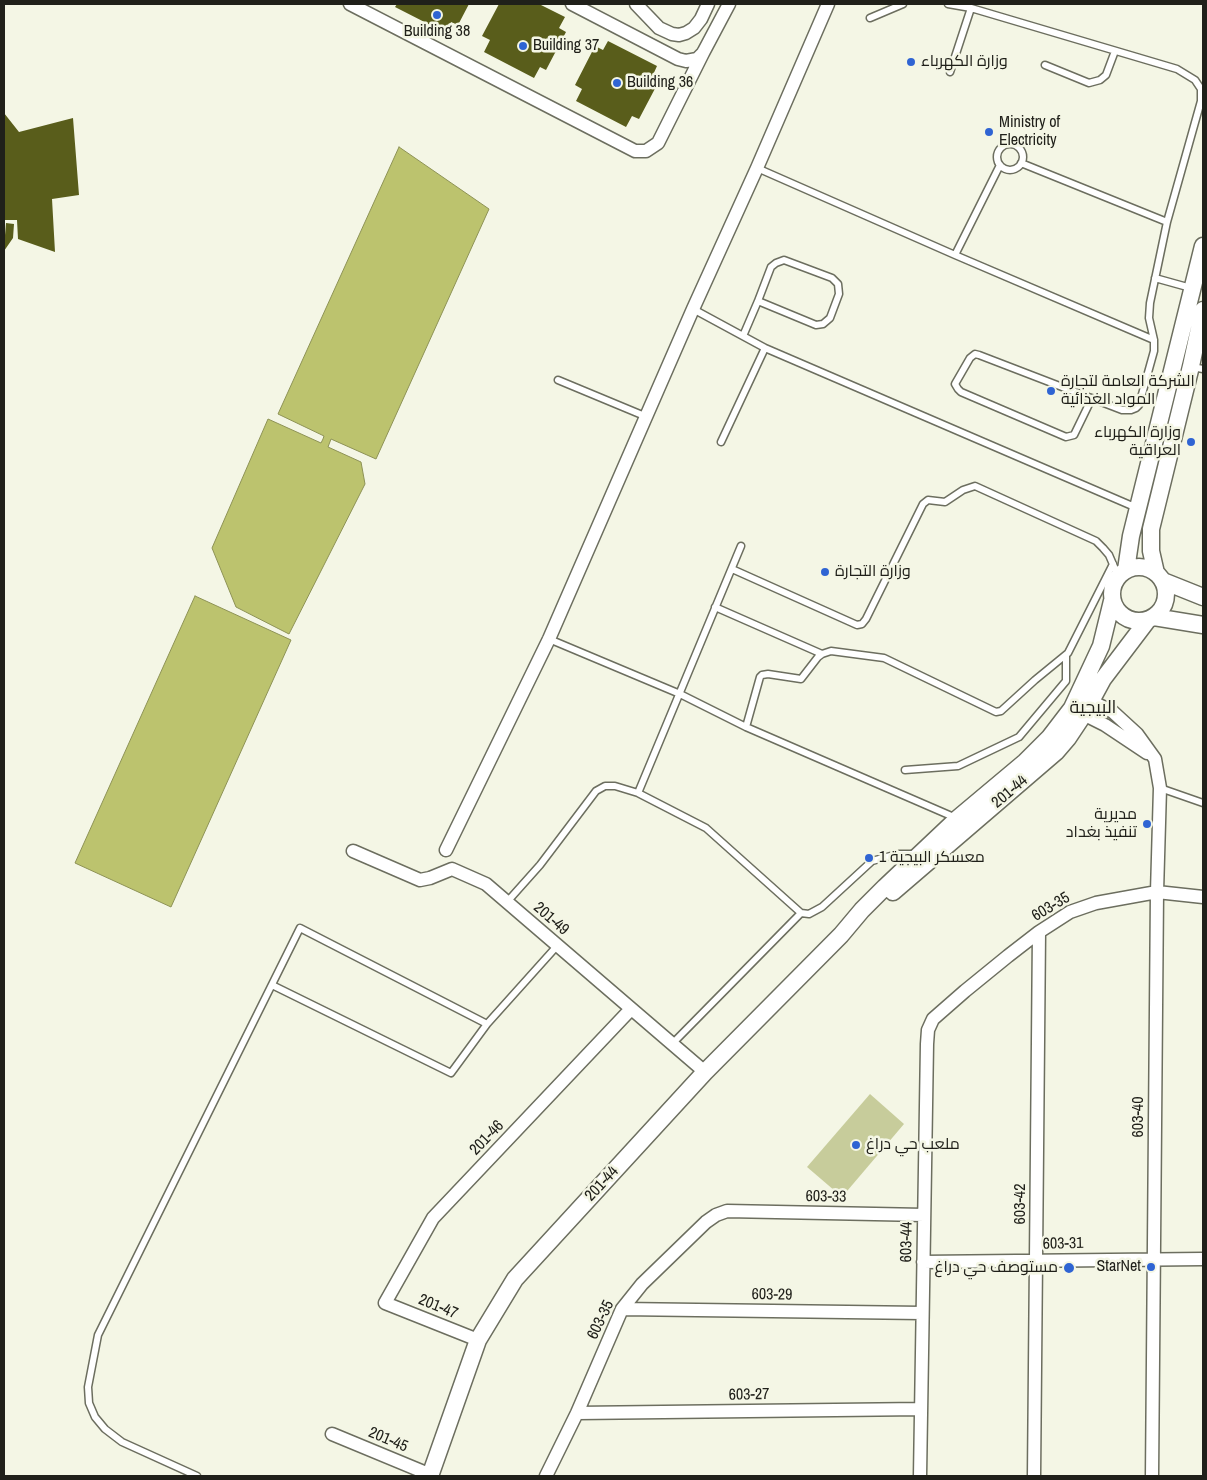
<!DOCTYPE html>
<meta charset="utf-8">
<style>
body{margin:0}
#map{position:relative;width:1207px;height:1480px;overflow:hidden;background:#f4f6e5;font-family:"Archivo Narrow",sans-serif}
canvas{display:block}
.frame{position:absolute;inset:0;border:5px solid #20201a;pointer-events:none}
</style>
<div id="map">
<canvas width="1207" height="1480"></canvas>
<div class="frame"></div>
</div>
<script>
const context = document.querySelector('canvas').getContext('2d');
context.lineJoin = 'round';
function fill(path, color) {
  context.fillStyle = color;
  context.fill(path, 'evenodd');
}
function shape(rows) {
  const path = new Path2D();
  for (const r of rows) {
    if (r.length === 3) {
      path.moveTo(r[0] + r[2], r[1]);
      path.arc(r[0], r[1], r[2], 0, 2 * Math.PI);
      continue;
    }
    path.moveTo(r[0], r[1]);
    for (let i = 2; i < r.length; i += 2) path.lineTo(r[i], r[i + 1]);
  }
  return path;
}
function stroke(path, color, width, dash) {
  context.strokeStyle = color;
  context.lineWidth = width;
  context.lineCap = dash ? 'butt' : 'round';
  context.setLineDash(dash || []);
  context.stroke(path);
}
function drawText(font, color, halo, rows, align = 'center') {
  context.font = font + ' "Archivo Narrow",Cairo,sans-serif';
  context.lineWidth = 5;
  context.setLineDash([]);
  context.textBaseline = 'middle';
  context.strokeStyle = halo;
  context.fillStyle = color;
  for (const [text, x, y, turn = 0] of rows) {
    context.save();
    context.translate(x, y);
    context.rotate((+turn || 0) * Math.PI / 180);
    context.textAlign = isNaN(turn) ? turn : align;
    if (halo) context.strokeText(text, 0, 0);
    context.fillText(text, 0, 0);
    context.restore();
  }
}
const green = shape([
 [870,1094,904,1124,842,1197,807,1167]
]);
const water = shape([
 [399,147,489,209,376,459,331,439,328,447,361,462,365,484,289,634,236,607,212,548,268,419,321,443,323,439,324,436,278,414,399,147],
 [195,596,291,640,171,907,75,863,195,596]
]);
const building = shape([
 [397,4,469,4,458,25,451,22,446,33,395,7],
 [499,4,539,4,565,17,559,28,566,32,546,70,540,67,534,78,484,52,490,40,482,36],
 [608,41,657,66,652,77,659,81,639,119,632,116,626,127,576,101,582,89,575,85,595,46,603,50],
 [4,113,19,132,73,118,79,195,52,199,55,252,18,239,17,220,4,220],
 [6,223,14,224,13,238,4,251,4,238,5,235]
]);
const service = shape([
 [948,4,971,8,1177,69,1195,80,1201,89,1201,101,1167,222,1150,303,1149,318,1154,340,1154,351,1139,405,1136,408,1131,410,1122,410,979,355,975,354,970,358,955,384,958,389,961,392,1066,437,1074,435,1092,398],
 [870,18,903,4],
 [1045,65,1089,83,1100,80,1106,75,1115,51],
 [950,72,971,8],
 [1010,157,13],
 [1021,163,1167,222],
 [757,168,955,255,1154,340],
 [955,255,1000,165],
 [1155,278,1191,288],
 [693,309,765,348,1137,508],
 [743,336,758,301,771,267,776,263,784,260,832,278,838,284,839,294,830,318,823,324,816,325,758,301],
 [1192,367,1203,369],
 [558,380,647,417],
 [721,442,765,348],
 [732,569,857,625,862,624,866,619,923,504,928,500,945,502,963,490,975,486,1096,541,1103,548,1109,555,1118,576],
 [715,607,822,654],
 [549,639,680,694,746,727,956,818],
 [746,727,760,677,762,675,768,674,801,679,818,657,822,654,831,651,884,658,996,712,1001,711,1035,680,1068,653,1113,564],
 [905,770,958,766,1019,737,1066,681,1066,655],
 [1160,788,1203,803],
 [638,793,741,546],
 [507,902,540,865,596,791,605,786,615,786,638,793,706,828,801,913,809,914,822,907,872,861,898,854,915,854],
 [272,985,451,1073,487,1024,557,946],
 [672,1044,801,913],
 [197,1476,122,1442,105,1429,95,1417,89,1403,88,1387,98,1335,300,928,487,1024]
]);
const minor = shape([
 [350,4,635,151,646,151,658,143,704,51],
 [572,4,678,59,686,61,697,59,703,53,729,4],
 [636,4,659,28,672,34,679,35,686,33,694,28,701,19,708,4],
 [1083,697,1113,712,1137,734,1155,759,1160,788,1157,892,1152,1476],
 [1077,711,1105,725,1147,753],
 [446,850,549,639,693,309,757,168,828,4],
 [353,851,420,880,430,878,452,869,486,884,705,1072],
 [923,1262,1203,1259],
 [622,1309,922,1313],
 [478,1340,385,1303,433,1218,631,1009],
 [577,1413,921,1409],
 [332,1434,431,1475],
 [546,1476,577,1413,622,1309,642,1284,706,1222,716,1215,727,1211,924,1215],
 [920,1476,927,1044,928,1030,933,1019,965,991,1008,956,1039,932,1070,912,1096,903,1157,892,1203,897],
 [1034,1476,1039,932]
]);
const tertiary = shape([
 [1139,594,27],
 [1126,570,1131,536,1203,246],
 [1156,573,1151,551,1151,529,1191,366,1203,310],
 [1163,581,1203,597],
 [1154,617,1203,625],
 [893,892,1056,752,1068,738,1084,714,1103,679,1147,621],
 [430,1476,478,1340,515,1279,705,1072,841,935,862,910,885,887,957,819,1025,762,1049,738,1072,708,1101,646,1112,601]
]);
const markers = [
 [437,15,5,"#2f64d3"],
 [523,46,5,"#2f64d3"],
 [911,62,5,"#2f64d3"],
 [617,83,5,"#2f64d3"],
 [989,132,5,"#2f64d3"],
 [1051,391,5,"#2f64d3"],
 [1191,442,5,"#2f64d3"],
 [825,572,5,"#2f64d3"],
 [1147,824,5,"#2f64d3"],
 [869,858,5,"#2f64d3"],
 [856,1145,5,"#2f64d3"],
 [1151,1267,5,"#2f64d3"],
 [1069,1268,6,"#2f64d3"]
];
const poiNames = [
 ["Building 38",437,32,"center"],
 ["Building 37",533,46],
 ["وزارة الكهرباء",921,62],
 ["Building 36",627,83],
 ["Ministry of",999,123],
 ["Electricity",999,141],
 ["الشركة العامة لتجارة",1061,382],
 ["المواد الغذائية",1061,400],
 ["وزارة الكهرباء",1181,433,"right"],
 ["العراقية",1181,451,"right"],
 ["وزارة التجارة",835,572],
 ["مديرية",1137,815,"right"],
 ["تنفيذ بغداد",1137,833,"right"],
 ["معسكر البيجية 1",879,858],
 ["ملعب حي دراغ",866,1145],
 ["StarNet",1141,1267,"right"],
 ["مستوصف حي دراغ",1058,1268,"right"]
];
const streetNames = [
 ["201-44",1010,792,-40],
 ["603-35",1051,907,-31],
 ["201-49",551,919,41],
 ["603-40",1139,1117,-90],
 ["201-46",487,1138,-46],
 ["201-44",602,1184,-47],
 ["603-33",826,1197,1],
 ["603-42",1021,1204,-90],
 ["603-44",907,1242,-89],
 ["603-31",1063,1244,-1],
 ["603-29",772,1295,1],
 ["201-47",438,1307,22],
 ["603-35",601,1320,-64],
 ["603-27",749,1395,-1],
 ["201-45",388,1440,23]
];
const neighbourhoodNames = [
 ["البيجية",1093,708]
];
fill(green, '#c7cc9b');
fill(water, '#bcc36e');
stroke(water, '#8d9255', 1);
fill(building, '#595d1b');
stroke(service, '#6c6e5f', 9);
stroke(minor, '#6c6e5f', 15);
stroke(tertiary, '#6c6e5f', 19);
stroke(service, '#fff', 6);
stroke(minor, '#fff', 12);
stroke(tertiary, '#fff', 16);
for (const [x, y, r, color] of markers) {
  const dot = new Path2D();
  dot.arc(x, y, r, 0, 2 * Math.PI);
  context.fillStyle = color;
  context.fill(dot);
  stroke(dot, '#f4f6e5', 2);
}
drawText('16px', '#20201a', '#f4f6e5', poiNames, 'left');
drawText('16px', '#20201a', '#f4f6e5', streetNames);
drawText('18px', '#20201a', '#f4f6e5', neighbourhoodNames);
</script>
